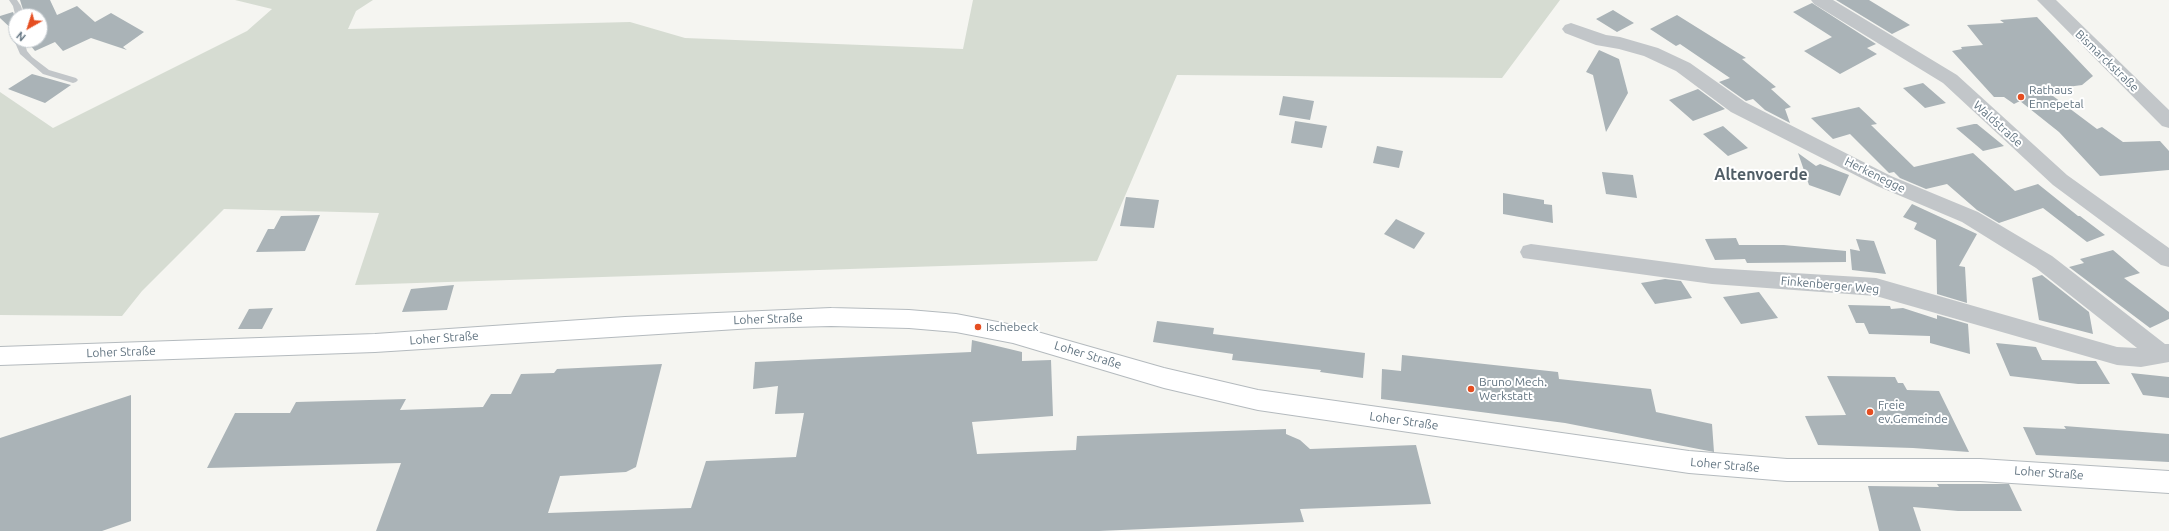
<!DOCTYPE html>
<meta charset="utf-8">
<style>
body{margin:0}
#map{position:relative;width:2169px;height:531px;overflow:hidden;background:#f5f5f1;font-family:Ubuntu,sans-serif}
canvas{display:block}
.north{position:absolute;left:8px;top:8px;width:40px;height:40px;box-sizing:border-box;background:#fff;border:1px solid #c1c8cd;border-radius:50%;rotate:219deg;font-size:11px;font-weight:700;line-height:16px;text-align:center;color:#637582}
.north::after{content:'';display:block;margin:auto;width:14px;height:18px;background:#e54e21;clip-path:polygon(50% 0,100% 100%,50% 72%,0 100%)}
</style>
<div id="map">
<canvas width="2169" height="531"></canvas>
<div class="north">N</div>
</div>
<script>
const context = document.querySelector('canvas').getContext('2d');
context.lineJoin = 'round';
function fill(path, color) {
  context.fillStyle = color;
  context.fill(path, 'evenodd');
}
function shape(rows) {
  const path = new Path2D();
  for (const r of rows) {
    path.moveTo(r[0], r[1]);
    for (let i = 2; i < r.length; i += 2) path.lineTo(r[i], r[i + 1]);
  }
  return path;
}
function stroke(path, color, width, dash) {
  context.strokeStyle = color;
  context.lineWidth = width;
  context.lineCap = dash ? 'butt' : 'round';
  context.setLineDash(dash || []);
  context.stroke(path);
}
function drawText(font, color, halo, rows, align = 'center') {
  context.font = font + ' Ubuntu,sans-serif';
  context.lineWidth = 4;
  context.setLineDash([]);
  context.textBaseline = 'middle';
  context.strokeStyle = halo;
  context.fillStyle = color;
  for (const [text, x, y, turn = 0] of rows) {
    context.save();
    context.translate(x, y);
    context.rotate((+turn || 0) * Math.PI / 180);
    context.textAlign = isNaN(turn) ? turn : align;
    if (halo) context.strokeText(text, 0, 0);
    context.fillText(text, 0, 0);
    context.restore();
  }
}
const green = shape([
 [235,0,373,0,356,11,348,29,630,22,685,38,963,49,973,0,1560,0,1502,78,1177,75,1097,261,355,285,379,213,224,209,142,291,122,316,0,315,0,92,53,128,247,31,272,9]
]);
const building = shape([
 [20,0,50,0,57,15,77,6,95,22,111,13,144,32,123,47,127,50,91,38,63,51,55,42,35,51,26,40,40,40,40,16,25,16],
 [1836,0,1869,0,1910,25,1892,34],
 [1812,3,1876,44,1867,48,1877,54,1840,74,1804,51,1832,37,1793,12],
 [1613,10,1634,23,1617,32,1596,19],
 [13,12,16,19,16,33,0,18,0,16],
 [1677,15,1746,58,1742,59,1776,87,1771,89,1791,107,1785,109,1790,123,1765,110,1753,99,1746,101,1719,82,1730,78,1680,44,1676,46,1650,29],
 [2037,17,2093,76,2082,85,2045,90,2097,129,2102,127,2123,142,2160,141,2169,151,2169,170,2100,176,2059,132,2020,101,2014,104,2004,97,1994,97,1952,51,1962,49,1961,47,1983,45,1967,25,2004,23,2000,20],
 [1599,50,1619,59,1628,93,1606,132,1593,75,1586,72],
 [32,74,50,79,71,85,45,103,8,89],
 [1923,83,1946,103,1925,108,1903,88],
 [1698,89,1725,109,1693,121,1669,100],
 [1283,96,1314,101,1310,120,1279,115],
 [1859,107,1877,124,1871,125,1914,167,1973,153,2015,191,2038,184,2078,216,2080,216,2105,235,2087,242,2043,208,1999,223,1977,210,1947,184,1926,189,1900,178,1894,172,1889,173,1850,134,1833,139,1811,118],
 [1295,121,1327,126,1322,148,1291,143],
 [1974,124,1977,124,2004,146,1983,151,1956,128],
 [1723,126,1748,148,1728,156,1703,134],
 [1377,146,1403,151,1399,168,1373,163],
 [1798,153,1816,166,1820,164,1849,175,1840,196,1809,185],
 [1602,172,1633,175,1637,198,1606,194],
 [1503,193,1544,200,1544,204,1552,205,1553,223,1503,214],
 [1126,197,1159,200,1154,228,1120,226],
 [1912,204,1977,234,1959,266,1965,267,1967,303,1937,294,1936,240,1914,229,1917,223,1903,217],
 [320,215,305,251,256,252,268,229,274,229,281,216],
 [1396,219,1425,233,1414,249,1384,234],
 [1736,238,1739,245,1784,245,1846,251,1846,262,1747,263,1745,259,1715,260,1705,239],
 [1856,239,1874,241,1886,274,1852,270,1850,249,1860,251],
 [2113,250,2140,273,2124,278,2169,312,2169,319,2150,328,2069,267,2084,263,2080,259],
 [2042,275,2089,312,2093,334,2039,320,2032,278],
 [1665,279,1681,281,1692,298,1655,304,1641,283],
 [454,285,447,310,402,312,411,289],
 [1759,292,1778,318,1741,324,1723,297],
 [1848,305,1890,306,1891,309,1903,308,1937,319,1937,315,1968,324,1970,354,1930,343,1930,336,1869,334,1864,323,1856,323],
 [273,308,262,329,238,329,249,309],
 [1157,321,1214,328,1213,334,1365,353,1363,378,1320,372,1321,370,1232,360,1233,354,1153,342],
 [972,340,1022,352,1022,361,1051,360,1053,416,972,422,977,454,1076,450,1077,436,1286,429,1286,434,1300,440,1310,449,1416,445,1431,504,1300,509,1304,522,1099,531,376,531,401,463,207,468,235,413,290,413,296,402,406,399,400,410,483,407,491,394,511,394,521,374,554,373,557,369,662,364,636,467,626,472,560,476,548,513,691,508,706,461,796,457,804,413,775,414,778,386,753,389,755,362,971,352],
 [1996,343,2036,347,2042,360,2096,361,2110,384,2078,384,2010,376],
 [1402,355,1558,372,1559,379,1651,389,1656,412,1712,424,1714,452,1565,423,1381,399,1382,369,1401,371],
 [2131,373,2169,377,2169,398,2143,395],
 [1827,376,1895,377,1898,383,1903,383,1907,390,1939,391,1969,452,1913,448,1818,445,1805,416,1846,415],
 [131,395,131,521,102,531,0,531,0,438],
 [2064,426,2169,434,2169,462,2036,455,2023,427,2066,429],
 [1937,484,2009,484,2022,511,1958,511,1913,507,1921,531,1879,531,1868,486,1939,487]
]);
const service = shape([
 [9,0,17,0,21,6,24,16,16,16,16,18,13,6,9,0],
 [16,38,16,40,24,40,27,51,32,57,49,70,76,78,78,80,76,82,73,83,43,74,20,54,14,40,16,38]
]);
const minor = shape([
 [1811,0,1833,0,1957,75,2067,175,2169,248,2169,267,2161,265,2053,185,1943,83,1814,4,1811,0],
 [2037,0,2056,0,2169,110,2169,128,2162,126,2037,0],
 [1571,23,1606,35,1620,37,1658,48,1690,63,1745,102,1891,176,1978,212,2052,256,2165,344,2169,344,2169,362,2141,367,2117,365,1876,296,1712,284,1523,258,1520,252,1523,246,1531,244,1712,268,1876,278,2117,347,2137,348,2036,268,1962,222,1877,186,1731,112,1676,71,1644,56,1619,49,1596,45,1565,33,1562,29,1565,25,1571,23]
]);
const secondary = shape([
 [831,308,909,310,956,314,1013,325,1164,368,1258,390,1689,451,1787,459,1980,459,2169,471,2169,493,1980,481,1787,481,1689,473,1258,410,1164,388,1013,343,956,332,909,328,831,326,753,328,375,352,0,365,0,347,375,334,625,317,831,308]
]);
const markers = [
 [2021,97,4,"#e54e21"],
 [978,327,4,"#e54e21"],
 [1471,389,4,"#e54e21"],
 [1870,412,4,"#e54e21"]
];
const streetNames = [
 ["Bismarckstraße",2107,61,44],
 ["Waldstraße",1998,124,42],
 ["Herkenegge",1875,175,26],
 ["Finkenberger Weg",1830,285,5],
 ["Loher Straße",768,319,-2],
 ["Loher Straße",444,338,-4],
 ["Loher Straße",121,352,-2],
 ["Loher Straße",1088,355,17],
 ["Loher Straße",1404,421,8],
 ["Loher Straße",1725,465,5],
 ["Loher Straße",2049,473,4]
];
const poiNames = [
 ["Rathaus",2029,90],
 ["Ennepetal",2029,104],
 ["Ischebeck",986,327],
 ["Bruno Mech.",1479,382],
 ["Werkstatt",1479,396],
 ["Freie",1878,405],
 ["ev.Gemeinde",1878,419]
];
const districtNames = [
 ["Altenvoerde",1761,175]
];
fill(green, '#d6dcd2');
fill(building, '#aab3b7');
stroke(secondary, '#b4babe', 2);
fill(service, '#c2c6c9');
fill(minor, '#c2c6c9');
fill(secondary, '#fff');
for (const [x, y, r, color] of markers) {
  const dot = new Path2D();
  dot.arc(x, y, r, 0, 2 * Math.PI);
  context.fillStyle = color;
  context.fill(dot);
  stroke(dot, '#fff', 1.5);
}
drawText('12px', '#637582', '#fff', streetNames);
drawText('12px', '#637582', '#fff', poiNames, 'left');
drawText('bold 16px', '#515e67', '#fff', districtNames);
</script>
